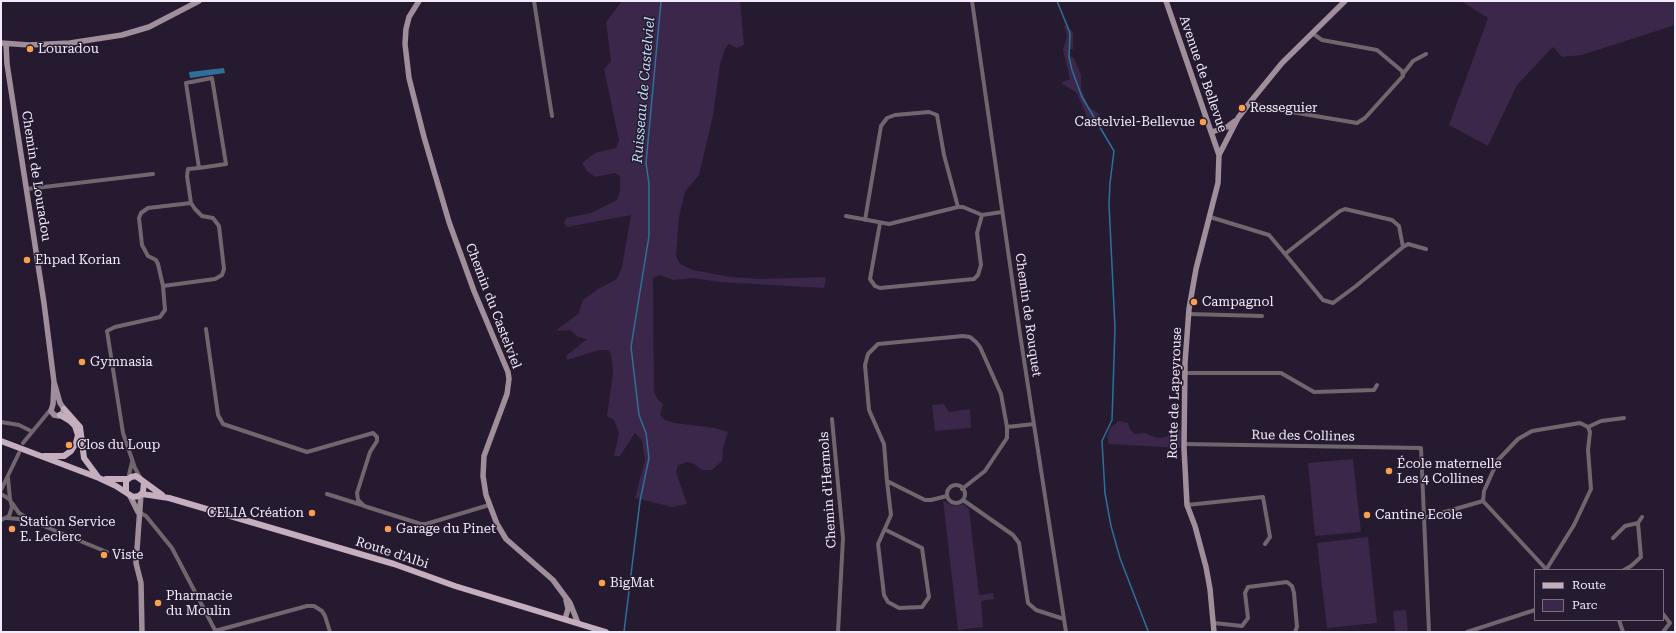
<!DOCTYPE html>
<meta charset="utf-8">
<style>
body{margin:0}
#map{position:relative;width:1676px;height:633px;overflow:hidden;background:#251a2f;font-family:"Roboto Serif",serif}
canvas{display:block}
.frame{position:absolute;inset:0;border:2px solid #f2ebf9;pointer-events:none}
.legend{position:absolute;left:1534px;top:569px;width:130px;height:52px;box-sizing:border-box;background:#251a2f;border:1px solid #776e80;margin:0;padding:5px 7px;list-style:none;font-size:12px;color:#f2ebf9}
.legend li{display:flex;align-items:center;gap:8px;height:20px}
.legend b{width:20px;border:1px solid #776e80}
</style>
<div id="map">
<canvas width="1676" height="633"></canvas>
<div class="frame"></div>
<ul class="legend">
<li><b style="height:5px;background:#c5aebe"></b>Route</li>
<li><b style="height:11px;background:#3a2749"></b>Parc</li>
</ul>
</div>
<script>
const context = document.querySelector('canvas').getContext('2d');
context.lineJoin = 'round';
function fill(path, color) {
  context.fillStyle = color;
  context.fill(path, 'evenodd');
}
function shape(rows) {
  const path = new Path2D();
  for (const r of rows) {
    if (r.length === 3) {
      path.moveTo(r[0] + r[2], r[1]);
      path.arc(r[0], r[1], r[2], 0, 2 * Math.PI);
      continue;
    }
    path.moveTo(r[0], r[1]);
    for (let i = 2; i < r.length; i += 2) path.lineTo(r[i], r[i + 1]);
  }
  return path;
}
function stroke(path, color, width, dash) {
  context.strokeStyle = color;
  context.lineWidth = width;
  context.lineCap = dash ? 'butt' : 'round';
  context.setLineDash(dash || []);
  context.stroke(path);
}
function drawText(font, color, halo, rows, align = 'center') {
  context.font = font + ' "Roboto Serif",serif';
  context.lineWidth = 3;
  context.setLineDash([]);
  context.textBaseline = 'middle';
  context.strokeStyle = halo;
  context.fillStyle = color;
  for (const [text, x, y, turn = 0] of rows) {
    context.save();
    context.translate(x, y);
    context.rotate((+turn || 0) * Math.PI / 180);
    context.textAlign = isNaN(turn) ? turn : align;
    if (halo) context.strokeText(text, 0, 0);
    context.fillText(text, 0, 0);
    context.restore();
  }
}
const green = shape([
 [622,1,740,1,744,45,737,48,729,44,725,49,720,64,713,116,699,175,685,192,679,217,676,256,680,264,693,270,731,277,761,279,826,277,824,288,719,282,694,278,673,280,660,275,653,278,654,392,658,400,663,404,660,415,665,420,675,423,715,428,728,432,723,448,722,461,712,470,702,470,694,464,687,462,678,465,676,472,687,504,672,507,635,498,645,460,642,440,635,433,620,456,614,456,619,433,614,420,607,416,613,372,611,354,608,350,599,350,567,360,566,356,587,339,578,337,570,330,557,331,559,328,578,314,583,300,598,289,617,279,622,267,631,215,567,227,564,223,566,218,591,213,617,200,620,191,620,176,615,173,595,177,587,171,582,163,595,153,616,148,619,140,604,69,611,61,606,22],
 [1461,1,1675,1,1675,25,1582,55,1562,57,1553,47,1517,85,1488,146,1449,125,1488,18],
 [1067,25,1073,32,1073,49,1070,49,1070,56,1074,58,1081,75,1081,89,1089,107,1099,114,1100,127,1095,124,1078,124,1085,121,1086,115,1077,93,1061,83,1070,79,1063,50,1067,36,1064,26],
 [944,404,949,412,970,409,971,428,935,431,932,405],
 [1119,421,1128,423,1130,430,1135,434,1145,433,1157,438,1167,437,1176,425,1182,432,1180,448,1109,444,1107,437,1110,428],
 [1353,459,1361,532,1315,536,1308,463],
 [943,500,953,506,963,504,969,509,979,595,993,593,994,599,981,601,983,627,958,630],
 [1368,537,1377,623,1327,628,1317,543],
 [1406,610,1408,632,1395,632,1393,611]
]);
const water = shape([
 [224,68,225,73,190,78,189,72]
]);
const stream = shape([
 [1057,1,1070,33,1069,57,1072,70,1082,97,1114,151,1110,183,1109,204,1115,328,1112,420,1102,441,1105,493,1111,526,1120,558,1148,631],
 [624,632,640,501,649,458,646,433,639,415,631,347,649,236,649,184,646,163,661,1]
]);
const street = shape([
 [534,1,552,116],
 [972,1,1020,334,1066,632],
 [1403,74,1413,61,1426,54],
 [1251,101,1262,107,1357,123,1365,118,1403,76,1402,71,1377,50,1322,40,1312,33],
 [27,189,153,174],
 [846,216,889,224,958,207,963,207,982,215,1002,212],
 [1210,217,1269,235,1285,254,1340,211,1345,209,1392,220,1399,226,1403,247,1356,286,1333,303,1323,300,1285,254],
 [865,220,881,126,887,118,895,115,929,112,937,115,944,155,958,207],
 [880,223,870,279,875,286,880,288,974,279,978,275,981,265,977,233,982,215],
 [1403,247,1408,244,1426,249],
 [163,286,215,279,222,275,224,269,219,226,213,218,202,216,195,209,191,203,187,176,188,169,199,168,226,164,212,78,186,83,199,168],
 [1189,314,1262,316],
 [206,329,218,415,223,424,307,452,373,433,377,437,377,441,370,452,357,493,358,500,364,506,421,524,426,524,489,505],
 [1185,373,1281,373,1314,392,1374,390,1377,385],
 [832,419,843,538,838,632],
 [1,422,19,425,31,431],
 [1588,427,1601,421,1624,418],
 [23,443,51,409],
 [1184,444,1421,448,1429,632],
 [140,477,135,468,123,433,107,331,115,327,160,317,165,310,163,286,158,264,156,260,148,256,142,245,139,218,141,213,148,208,191,203],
 [128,479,132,462],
 [956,494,9],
 [962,489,985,471,1007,438,1007,427],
 [1,490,19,453],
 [1,494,9,499],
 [327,494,362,505],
 [947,496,931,500,925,500,887,481,884,444,869,410,865,365,868,354,878,344,963,336,970,337,976,342,980,347,1001,394,1007,427,1034,424],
 [963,500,1013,535,1019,543,1028,603,1036,610,1064,619],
 [12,503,19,513,34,522,107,552],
 [1187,505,1263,497,1270,537,1265,544],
 [139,512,146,516,172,548,216,632],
 [7,518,19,519,32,523],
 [1424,518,1483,501],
 [1,520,9,516,12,507,10,499,8,478],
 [886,530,922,548,929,597,922,607,899,608,888,602,884,595,878,544,891,515,887,481],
 [1613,538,1625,526,1638,523],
 [1546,570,1574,525,1591,489,1588,450,1590,432,1588,427,1580,423,1532,431,1518,439,1498,460,1484,491,1483,501,1546,569],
 [1624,570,1631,566,1641,557,1638,523,1642,517],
 [1663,614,1670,623,1663,632],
 [1619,620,1623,632],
 [1214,623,1242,626,1248,618,1245,593,1248,587,1287,582,1292,586,1294,593,1297,627,1295,632],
 [215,631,307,606,314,606,322,611,325,616,330,632],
 [1467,632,1535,610]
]);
const secondary = shape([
 [419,1,409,17,406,29,405,44,409,78,424,137,449,222,474,291,508,372,509,379,507,394,484,456,483,476,486,495,497,524,506,539,553,580,570,603,578,623],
 [1166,1,1219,155,1218,183,1196,269,1189,309,1185,363,1184,448,1187,505,1195,526,1206,567,1210,589,1214,632],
 [1,43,29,45,70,43,122,35,149,27,199,1],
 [6,44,7,64,44,303,54,382,53,404,51,411,54,415,59,416,62,414,64,409,60,403,54,382],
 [1212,132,1227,127,1235,121],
 [1219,155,1238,118,1251,101,1282,63,1345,1],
 [141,494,136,563,141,583,142,632],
 [130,496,138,512],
 [565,619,568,609,566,600]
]);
const primary = shape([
 [64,409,80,427,84,458,98,477],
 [1,441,99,478,116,486,133,497,139,496,143,492,144,482],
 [44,456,64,456,71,451,76,443,78,435,75,426,70,421,60,415],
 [106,479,128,479],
 [126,491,126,481,131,477,136,476,162,495],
 [142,494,169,498,394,564,455,586,606,632]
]);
const markers = [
 [30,49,4,"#fa9f4e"],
 [1242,108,4,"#fa9f4e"],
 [1203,122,4,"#fa9f4e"],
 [27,260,4,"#fa9f4e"],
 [1194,302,4,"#fa9f4e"],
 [82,362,4,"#fa9f4e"],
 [69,445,4,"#fa9f4e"],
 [1389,471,4,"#fa9f4e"],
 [312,513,4,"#fa9f4e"],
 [1367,515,4,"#fa9f4e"],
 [12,529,4,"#fa9f4e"],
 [388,529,4,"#fa9f4e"],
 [104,555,4,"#fa9f4e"],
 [602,583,4,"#fa9f4e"],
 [158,603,4,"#fa9f4e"]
];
const poiNames = [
 ["Louradou",38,49],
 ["Resseguier",1250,108],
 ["Castelviel-Bellevue",1195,122,"right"],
 ["Ehpad Korian",35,260],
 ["Campagnol",1202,302],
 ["Gymnasia",90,362],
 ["Clos du Loup",77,445],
 ["École maternelle",1397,464],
 ["Les 4 Collines",1397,479],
 ["CELIA Création",304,513,"right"],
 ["Cantine Ecole",1375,515],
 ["Station Service",20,522],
 ["E. Leclerc",20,537],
 ["Garage du Pinet",396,529],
 ["Viste",112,555],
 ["BigMat",610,583],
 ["Pharmacie",166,596],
 ["du Moulin",166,611]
];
const streetNames = [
 ["Avenue de Bellevue",1203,74,71],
 ["Chemin de Louradou",36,176,81],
 ["Chemin du Castelviel",493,306,69],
 ["Chemin de Rouquet",1028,315,82],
 ["Route de Lapeyrouse",1175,393,-88],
 ["Rue des Collines",1303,436,1],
 ["Chemin d'Hermols",828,490,-94],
 ["Route d'Albi",392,553,18]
];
const waterNames = [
 ["Ruisseau de Castelviel",644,90,-85]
];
fill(green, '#3a2749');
fill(water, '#2f709b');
stroke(stream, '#2f709b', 1.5);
stroke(street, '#71666e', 4);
stroke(secondary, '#a08e9b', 5.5);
stroke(primary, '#c5aebe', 6);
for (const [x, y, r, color] of markers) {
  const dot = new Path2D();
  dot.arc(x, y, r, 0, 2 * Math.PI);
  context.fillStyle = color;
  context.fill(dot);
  stroke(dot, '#251a2f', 1.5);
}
drawText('13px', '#f2ebf9', '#251a2f', poiNames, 'left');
drawText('13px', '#f2ebf9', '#251a2f', streetNames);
drawText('italic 14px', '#bedff9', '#251a2f', waterNames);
</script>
